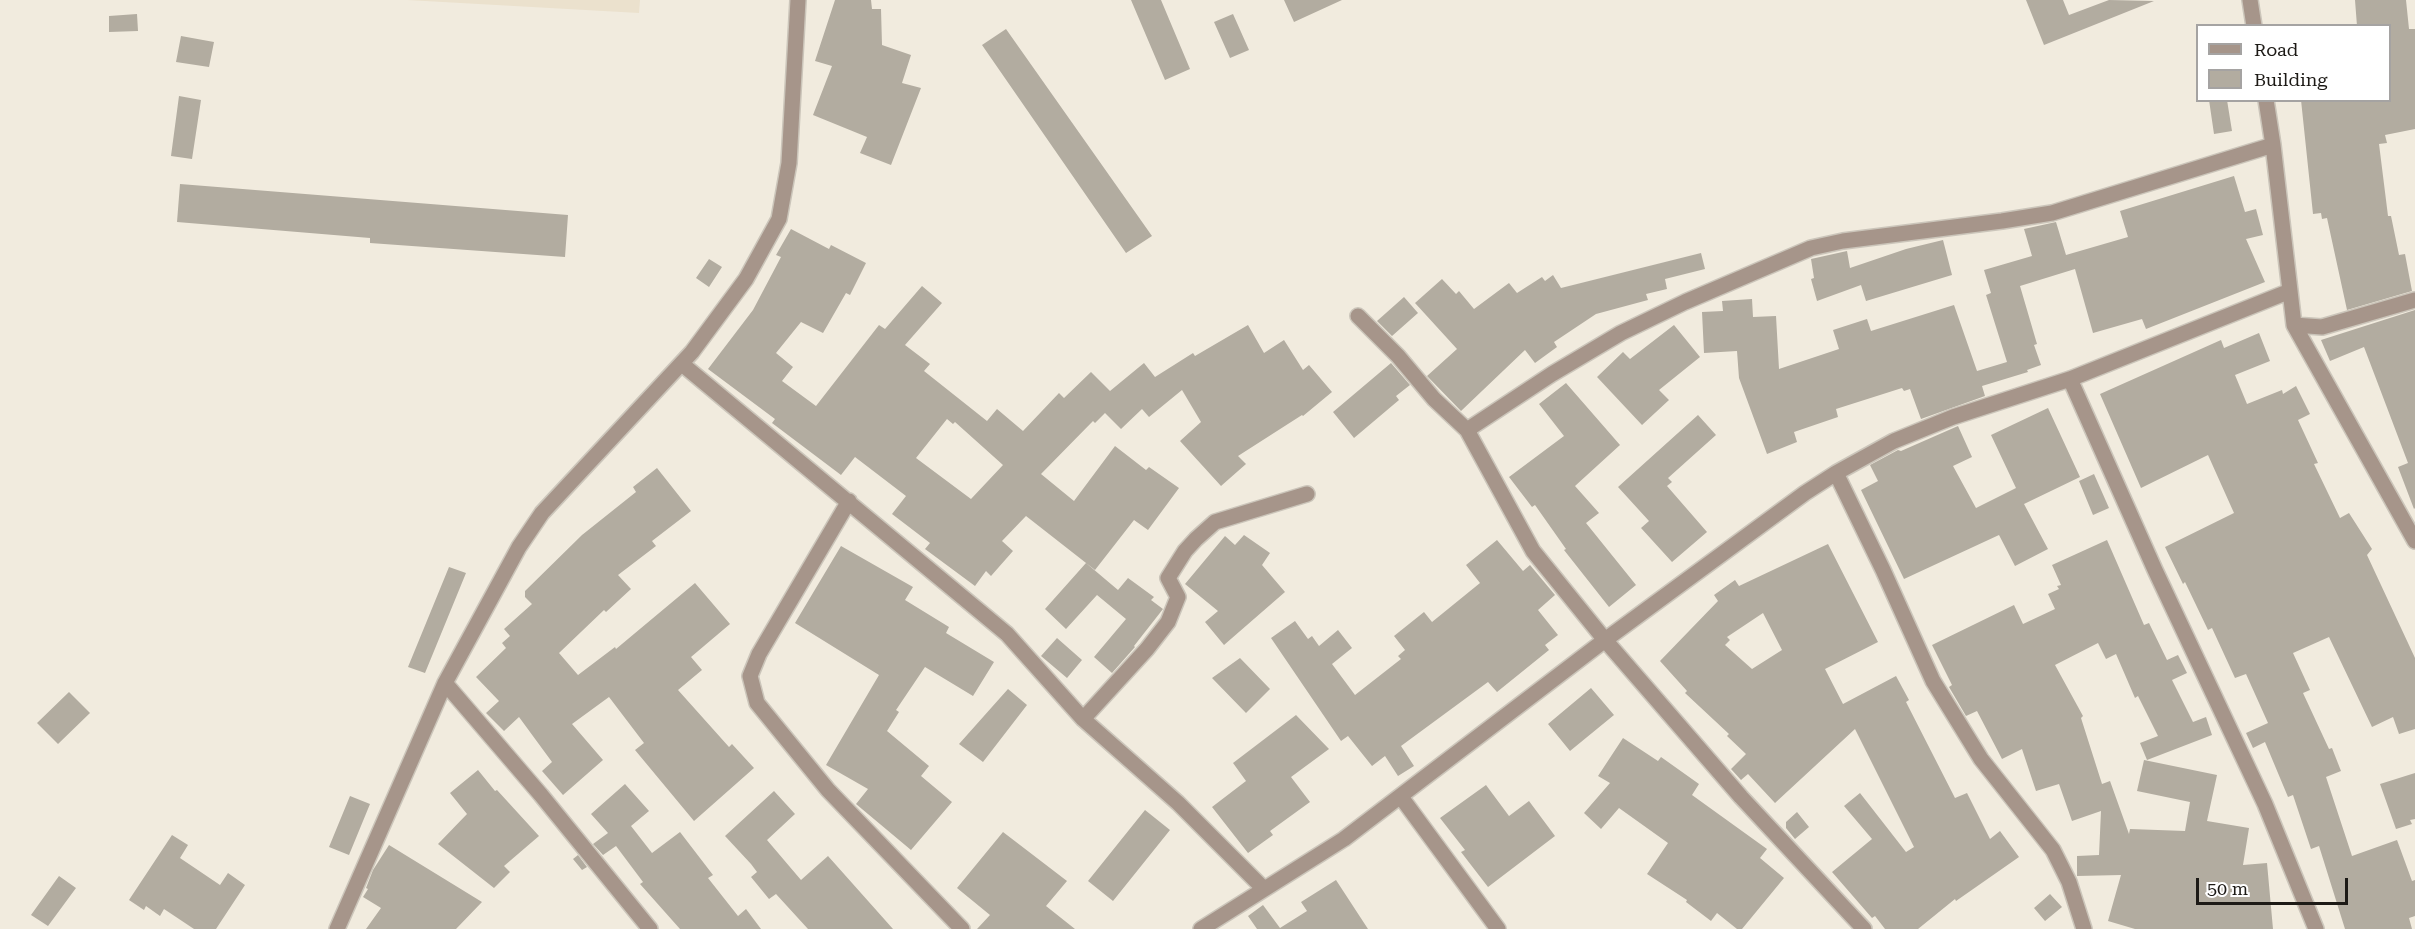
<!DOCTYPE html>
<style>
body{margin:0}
#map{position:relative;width:2415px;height:929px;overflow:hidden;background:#f1ebde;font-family:"Roboto Serif",serif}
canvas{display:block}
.legend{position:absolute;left:2196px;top:24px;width:195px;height:78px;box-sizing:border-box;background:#fff;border:2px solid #a5a3a2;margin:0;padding:8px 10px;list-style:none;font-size:18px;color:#1d1a16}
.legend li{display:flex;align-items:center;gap:12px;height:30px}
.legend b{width:30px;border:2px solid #a5a3a2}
.scale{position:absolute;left:2196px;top:878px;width:152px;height:27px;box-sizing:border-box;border:3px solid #1d1a16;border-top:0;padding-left:8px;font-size:18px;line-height:21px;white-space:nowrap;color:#1d1a16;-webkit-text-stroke:4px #fff;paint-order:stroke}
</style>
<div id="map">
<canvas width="2415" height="929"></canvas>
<ul class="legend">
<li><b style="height:8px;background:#a6958a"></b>Road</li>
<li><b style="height:16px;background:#b2aca0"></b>Building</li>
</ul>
<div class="scale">50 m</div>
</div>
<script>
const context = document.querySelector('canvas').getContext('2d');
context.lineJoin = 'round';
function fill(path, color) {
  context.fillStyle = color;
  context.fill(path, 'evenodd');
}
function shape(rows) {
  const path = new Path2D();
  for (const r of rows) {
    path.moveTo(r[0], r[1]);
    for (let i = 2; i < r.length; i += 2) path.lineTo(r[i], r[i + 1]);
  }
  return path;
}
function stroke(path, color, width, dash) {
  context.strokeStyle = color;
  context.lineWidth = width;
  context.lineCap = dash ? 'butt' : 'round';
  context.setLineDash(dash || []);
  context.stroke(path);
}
const built = shape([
 [407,0,640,0,639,13]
]);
const building = shape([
 [835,0,871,0,872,9,881,9,882,45,911,55,902,83,921,88,891,165,860,153,867,137,813,115,832,66,815,61],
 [1131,0,1161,0,1190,69,1165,80],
 [1284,0,1342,0,1294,22],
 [2026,0,2063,0,2069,15,2109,0,2154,1,2044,45],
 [2355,0,2406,0,2409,29,2415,29,2415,129,2385,135,2387,143,2379,144,2388,216,2391,216,2399,255,2405,254,2412,291,2347,310,2327,218,2322,219,2321,213,2313,214,2301,100,2390,100,2390,26,2357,26],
 [137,14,138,31,109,32,109,16],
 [1233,14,1249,50,1230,58,1214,22],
 [1006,29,1152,236,1126,253,982,45],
 [181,36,214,42,209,67,176,62],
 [179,96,201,100,192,159,171,156],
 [2209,100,2227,100,2232,131,2214,134],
 [2234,176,2245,212,2256,209,2263,235,2246,239,2265,282,2146,329,2142,319,2093,333,2075,269,2020,286,2037,344,2034,345,2041,365,2027,370,2028,372,1982,386,1985,396,1921,419,1910,389,1904,391,1902,388,1836,409,1838,417,1794,432,1797,442,1767,454,1739,378,1737,351,1704,353,1702,312,1723,311,1722,301,1752,299,1753,317,1776,316,1779,369,1839,349,1833,330,1867,319,1871,331,1954,305,1977,371,2007,362,1986,295,1991,293,1984,270,2032,256,2024,229,2056,222,2066,255,2128,237,2120,211],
 [180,184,568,215,565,257,370,243,370,238,177,222],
 [791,229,829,249,831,245,866,263,850,295,846,293,823,333,801,322,776,353,793,367,782,381,816,406,879,325,885,329,922,286,942,303,905,345,930,364,924,371,987,421,997,409,1023,431,1059,393,1064,398,1091,372,1110,391,1144,363,1155,377,1193,353,1195,356,1248,325,1264,353,1284,340,1303,370,1309,365,1332,392,1303,416,1302,415,1238,456,1246,464,1221,486,1180,441,1201,422,1182,390,1149,417,1142,409,1121,429,1105,413,1095,423,1093,421,1041,474,1074,501,1115,446,1146,470,1149,467,1179,488,1148,530,1134,520,1095,570,1026,516,1002,541,1013,551,991,576,986,571,975,586,925,549,930,543,892,514,906,496,855,457,841,475,772,423,775,419,708,369,753,310,781,257,776,255],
 [947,419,953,424,955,422,1003,465,971,499,916,458],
 [1943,240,1952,275,1866,301,1861,285,1817,301,1811,279,1814,278,1811,259,1847,251,1850,268,1906,249],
 [1701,253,1705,269,1665,279,1667,289,1646,294,1648,300,1596,314,1554,342,1557,347,1535,363,1525,350,1461,411,1427,376,1457,349,1415,303,1442,279,1456,294,1459,291,1474,309,1509,283,1517,293,1542,277,1545,281,1553,275,1561,288],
 [709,259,722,267,709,287,696,278],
 [1404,297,1418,313,1392,336,1377,321],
 [2415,310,2415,508,2414,509,2398,467,2408,463,2364,347,2330,361,2321,340],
 [1674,325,1700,357,1659,390,1669,400,1642,425,1597,377,1623,352,1630,359],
 [2259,333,2270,361,2235,375,2247,404,2282,390,2283,394,2296,386,2310,414,2298,420,2318,463,2314,464,2340,518,2349,513,2372,549,2367,555,2415,658,2415,729,2399,734,2393,717,2372,727,2329,637,2293,653,2310,690,2303,693,2329,749,2332,748,2341,771,2326,777,2352,856,2397,840,2412,881,2415,880,2415,916,2409,918,2412,929,2345,929,2319,846,2311,849,2293,795,2288,797,2265,742,2253,748,2246,733,2268,723,2246,674,2235,678,2212,628,2208,630,2185,582,2183,584,2165,547,2234,513,2208,455,2141,488,2100,394,2221,340,2224,348],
 [1391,363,1410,385,1396,396,1399,400,1354,438,1333,412],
 [1566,383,1620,445,1575,486,1599,513,1586,523,1636,585,1609,607,1564,550,1566,549,1535,505,1532,507,1509,477,1564,436,1539,404],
 [2048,408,2080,477,2024,504,2048,549,2015,566,1999,535,1904,579,1861,490,1878,481,1870,465,1898,450,1901,451,1958,426,1972,457,1953,466,1976,508,2016,488,1991,435],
 [1698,415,1716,435,1668,478,1672,482,1667,486,1707,532,1672,562,1641,528,1649,521,1618,487],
 [657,468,691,511,652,541,656,546,618,575,631,589,606,612,604,610,559,653,578,675,615,647,616,649,695,583,730,624,691,657,702,670,678,690,729,747,732,744,754,768,694,821,635,750,644,743,609,697,572,724,603,760,563,795,542,771,552,762,519,717,504,731,486,713,499,701,476,677,506,648,502,643,510,636,504,629,532,604,525,597,525,591,582,535,636,492,633,487],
 [2094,474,2109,508,2093,515,2079,481],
 [1244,535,1270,553,1262,565,1285,592,1224,645,1205,622,1218,611,1185,584,1225,536,1235,545],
 [1497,540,1523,571,1530,565,1555,595,1538,610,1558,635,1545,645,1549,650,1497,692,1488,682,1401,746,1414,766,1398,776,1385,756,1372,766,1348,736,1341,741,1271,638,1295,621,1308,639,1312,636,1319,646,1338,630,1352,648,1332,664,1355,695,1401,659,1398,656,1405,650,1394,636,1424,612,1432,622,1480,583,1466,565],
 [2107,540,2144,625,2149,623,2167,660,2178,655,2187,673,2172,680,2193,722,2206,717,2212,735,2147,760,2140,743,2158,736,2138,696,2135,698,2116,654,2106,659,2098,643,2055,665,2083,716,2081,718,2102,784,2110,781,2129,834,2130,829,2185,831,2190,802,2137,791,2144,760,2217,775,2207,821,2249,828,2243,865,2267,863,2273,929,2135,929,2108,921,2121,875,2077,876,2077,856,2099,855,2101,811,2072,821,2059,784,2036,791,2022,749,2002,759,1977,711,1966,716,1949,687,1952,685,1932,645,2014,605,2023,624,2055,609,2048,594,2059,589,2057,586,2061,585,2052,565],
 [1828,544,1878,642,1825,669,1843,704,1896,676,1909,700,1906,702,1955,798,1967,793,1990,839,2000,831,2019,857,1956,901,1955,899,1918,929,1885,929,1875,916,1872,918,1832,872,1872,839,1844,806,1860,793,1906,852,1914,847,1855,729,1775,803,1748,774,1741,780,1731,769,1746,754,1727,736,1729,734,1685,693,1687,691,1660,661,1718,601,1714,595,1735,580,1739,586],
 [1763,613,1782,650,1752,669,1725,645,1730,640,1727,637],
 [841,546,913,587,905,600,949,627,946,633,994,662,973,696,925,667,896,710,899,712,887,731,929,766,921,776,952,802,911,850,856,804,868,789,826,765,879,675,795,623],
 [1086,563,1118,590,1128,578,1154,597,1151,600,1163,609,1134,646,1135,647,1112,673,1094,657,1126,619,1097,595,1066,629,1045,609],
 [449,567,466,573,425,673,408,667],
 [1057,638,1082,660,1067,678,1041,656],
 [1240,658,1270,689,1246,713,1212,678],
 [1591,688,1614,715,1570,751,1548,724],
 [1008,689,1027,705,983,762,959,744],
 [69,692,90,713,58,744,37,723],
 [1296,715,1329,749,1291,777,1310,802,1270,831,1273,835,1248,853,1212,807,1246,781,1233,763],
 [1623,738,1658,761,1661,757,1699,784,1692,795,1767,849,1760,858,1784,878,1742,929,1737,929,1717,913,1711,921,1686,902,1687,900,1647,874,1668,843,1619,808,1601,829,1584,813,1610,783,1598,776],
 [478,770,495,791,497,790,539,836,504,866,510,872,494,888,438,844,467,814,450,793],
 [2415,773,2415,819,2410,820,2412,824,2396,829,2380,784],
 [625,784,649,811,631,826,652,853,680,832,713,875,708,878,738,916,746,909,761,929,680,929,640,884,643,882,616,846,603,855,593,844,608,833,591,814],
 [1486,785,1509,816,1529,801,1555,836,1488,887,1461,852,1465,850,1440,818],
 [774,791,795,814,767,840,801,880,828,856,893,929,808,929,776,894,769,899,751,877,757,872,751,864,725,836],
 [350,796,370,804,349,855,329,847],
 [1145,810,1170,830,1113,901,1088,881],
 [1797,812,1809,827,1795,839,1786,828,1786,822],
 [1003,832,1067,881,1046,906,1075,929,977,929,990,915,957,888],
 [172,835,188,845,180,858,220,885,228,873,245,885,216,929,194,929,164,909,160,916,146,906,144,910,129,900],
 [389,845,482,902,456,929,366,929,381,908,363,897,368,889,366,888,373,870],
 [578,855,587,867,582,870,573,859],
 [59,876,76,888,48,926,31,915],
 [1336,880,1368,929,1257,929,1248,916,1263,905,1280,928,1307,911,1301,902],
 [2050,894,2062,907,2045,921,2034,908]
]);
const minor = shape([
 [2250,0,2254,26],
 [2266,100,2273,145,2294,325,2415,541],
 [1358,316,1398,356,1434,399,1467,430,1533,551,1605,640,1741,797,1864,929],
 [2294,325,2322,327,2415,300],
 [682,364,1007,634,1083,719,1178,803,1264,889],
 [2070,379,2155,570,2265,804,2316,929],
 [1467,430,1552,374,1621,333,1685,302,1811,248,1843,241,2002,221,2052,213,2273,145],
 [1836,473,1883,570,1933,681,1981,759,2053,850,2069,882,2084,929],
 [849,501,759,654,750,676,757,703,828,790,962,929],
 [445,683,541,795,650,929],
 [1083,719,1147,649,1168,622,1178,597,1168,578,1185,551,1196,539,1215,522,1307,494],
 [1401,797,1498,929],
 [337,929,445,683,519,547,542,513,692,352,746,279,779,219,789,163,798,0],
 [1201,929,1344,839,1605,640,1805,493,1836,473,1894,441,1953,417,2070,379,2290,291]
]);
fill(built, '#ebe1cd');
fill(building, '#b2aca0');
stroke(minor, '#cbc5ba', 18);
stroke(minor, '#a6958a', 15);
</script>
